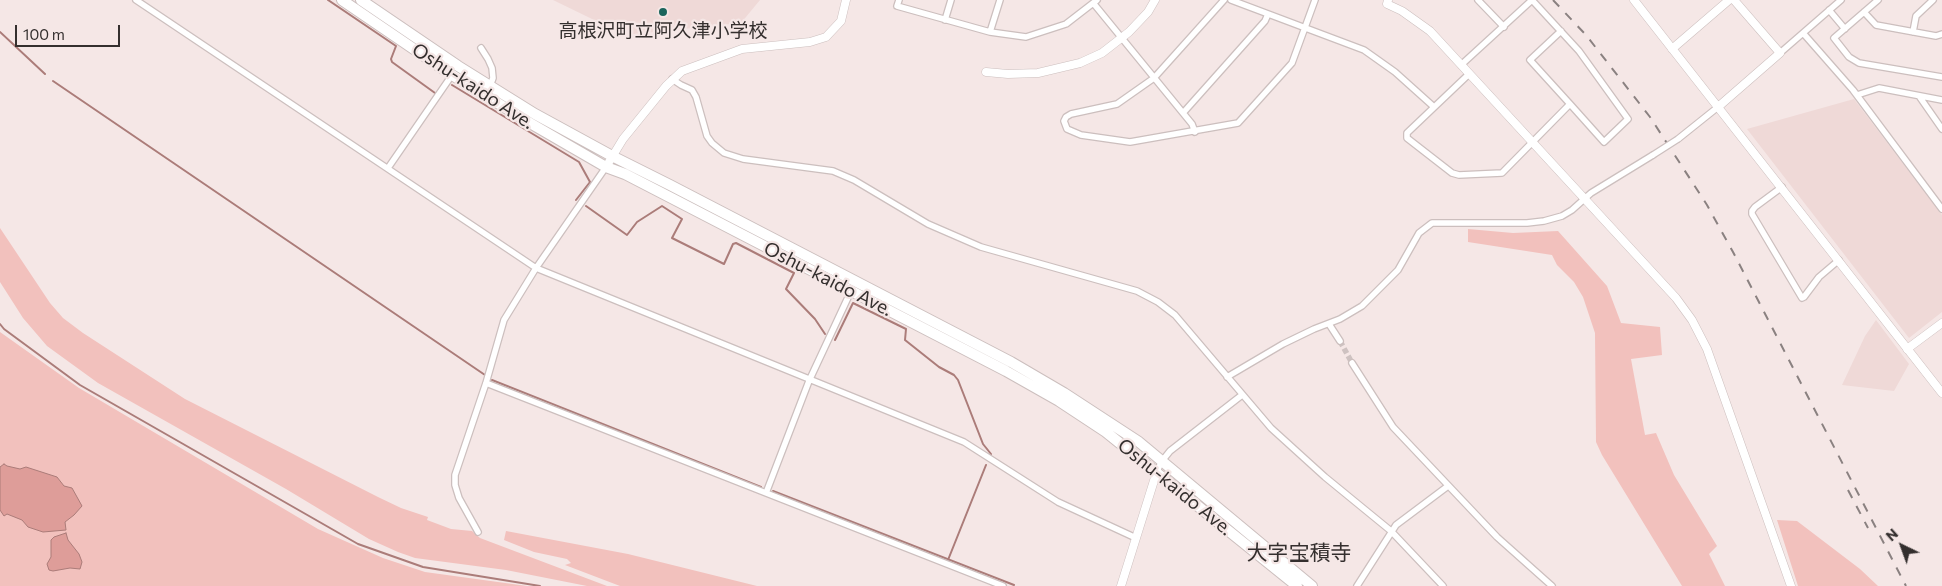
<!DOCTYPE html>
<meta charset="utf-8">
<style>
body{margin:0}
#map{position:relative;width:1942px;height:586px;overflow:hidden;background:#f5e7e6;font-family:Commissioner,sans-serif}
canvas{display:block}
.north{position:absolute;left:1877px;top:521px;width:50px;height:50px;-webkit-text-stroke:4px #f5e7e6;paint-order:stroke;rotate:318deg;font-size:14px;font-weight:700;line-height:20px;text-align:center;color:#342f2e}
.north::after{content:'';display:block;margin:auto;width:18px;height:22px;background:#342f2e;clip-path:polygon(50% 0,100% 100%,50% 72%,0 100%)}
.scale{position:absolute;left:15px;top:25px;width:105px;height:22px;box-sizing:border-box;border:2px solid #342f2e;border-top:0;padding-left:6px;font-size:15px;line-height:18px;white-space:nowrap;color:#342f2e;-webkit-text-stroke:4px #f5e7e6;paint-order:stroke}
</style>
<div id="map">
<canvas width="1942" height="586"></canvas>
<div class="north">N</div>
<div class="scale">100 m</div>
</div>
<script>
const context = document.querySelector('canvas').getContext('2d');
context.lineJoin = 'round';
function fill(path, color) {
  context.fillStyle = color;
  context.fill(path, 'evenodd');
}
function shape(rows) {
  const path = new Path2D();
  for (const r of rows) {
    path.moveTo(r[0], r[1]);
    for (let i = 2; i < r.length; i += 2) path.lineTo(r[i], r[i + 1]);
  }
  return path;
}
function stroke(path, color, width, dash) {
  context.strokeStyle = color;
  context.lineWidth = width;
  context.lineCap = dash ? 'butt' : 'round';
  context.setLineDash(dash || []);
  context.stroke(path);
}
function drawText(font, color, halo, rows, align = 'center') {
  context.font = font + ' Commissioner,"Noto Sans JP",sans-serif';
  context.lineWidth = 4.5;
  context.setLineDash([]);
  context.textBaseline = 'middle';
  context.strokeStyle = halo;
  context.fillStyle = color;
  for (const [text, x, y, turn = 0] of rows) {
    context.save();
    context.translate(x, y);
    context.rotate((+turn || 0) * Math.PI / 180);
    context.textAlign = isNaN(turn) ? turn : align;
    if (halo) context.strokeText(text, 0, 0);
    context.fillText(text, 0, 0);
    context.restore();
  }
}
const built = shape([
 [553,0,760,0,741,23,625,35],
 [1854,99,1942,215,1942,312,1909,338,1747,129],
 [1876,320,1909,364,1894,391,1842,385,1865,336]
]);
const green = shape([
 [0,228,50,303,63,318,83,333,185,399,378,497,401,508,428,517,427,520,451,529,472,531,480,538,607,586,587,586,506,570,415,558,398,552,369,539,286,489,98,383,47,346,23,318,0,282],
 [1468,229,1513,233,1558,231,1607,286,1621,323,1660,327,1662,355,1631,359,1645,435,1656,433,1674,475,1717,546,1709,554,1725,586,1682,586,1602,455,1596,442,1595,333,1583,297,1574,282,1557,265,1552,255,1468,242],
 [0,332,79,388,318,529,383,558,425,572,527,586,0,586],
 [1777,520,1797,521,1860,569,1878,586,1798,586],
 [506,531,628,554,757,586,620,586,565,565,571,563,567,559,534,552,504,540]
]);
const water = shape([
 [4,464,7,466,20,469,26,467,57,477,64,486,72,488,82,506,74,515,65,522,66,530,43,532,28,527,22,520,7,514,4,516,0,510,0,467,4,464],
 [66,533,68,540,79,554,82,562,80,569,70,568,53,571,49,570,47,564,51,557,51,540,54,537,66,533]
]);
const stream = shape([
 [328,0,396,46,391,59,392,62,435,93],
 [0,32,45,74],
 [53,81,485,375],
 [452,85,579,162,590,182,576,200],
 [586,206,627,235,637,222,662,206,682,219,672,238,724,264,733,244,736,243,794,273,786,289,815,319,825,334],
 [0,324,4,329,80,385,358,544,423,567,540,586],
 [835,340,853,303,906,329,905,340,939,367,954,375,958,380,983,444,991,454],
 [492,380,761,487],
 [773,491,1014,585],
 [948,560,986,465]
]);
const minorTunnel = shape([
 [1340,341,1352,363]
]);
const minor = shape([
 [136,0,536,268,964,442,1058,502,1136,538],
 [899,0,897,6,990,32,1026,37,1066,24,1097,0],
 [1224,0,1154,78,1117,104,1071,114,1066,117,1064,121,1067,129,1081,135,1130,142,1238,123,1292,63,1315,0],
 [1231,0,1364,50,1395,72,1434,107],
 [1478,0,1504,27],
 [1878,0,1834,38,1849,57,1859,63,1942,77],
 [1094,4,1183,113,1192,124,1195,132],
 [1829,10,1845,29],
 [1864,12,1876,25,1936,36,1942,34],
 [945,20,951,0],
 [1561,31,1530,60,1570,104],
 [990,32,1000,0],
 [1913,32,1916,16,1933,0],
 [1803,33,1853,90,1942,209],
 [481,48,488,59,492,68,493,78,490,86],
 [1780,53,1841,0],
 [1461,65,1532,0],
 [1469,74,1407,133,1407,138,1452,173,1459,175,1502,173,1570,104,1604,142,1628,119,1579,51,1532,0],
 [672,79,681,85,692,90,696,97,707,136,712,143,724,153,743,159,833,171,854,180,928,224,981,247,1137,291,1158,302,1175,315,1271,428,1325,477,1391,531,1443,586],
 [1857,95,1879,88,1942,100],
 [1919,96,1942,129],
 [1183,113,1265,21,1268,14],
 [1678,139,1718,107],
 [388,168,452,75],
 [1782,187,1755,207,1752,211,1752,214,1802,298,1804,297,1819,277,1839,260],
 [1329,324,1340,341],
 [1352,363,1393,427,1497,537,1552,586],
 [1227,377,1283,344,1314,329,1340,319,1362,306,1398,270,1419,233,1432,223,1527,223,1544,221,1562,216,1572,210,1591,193,1653,155],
 [486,383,1003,586],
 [1157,471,1162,461,1170,451,1242,395],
 [766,493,809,381,851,291],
 [478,532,459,498,455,485,455,475,486,383,504,320,536,268,606,167],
 [1357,586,1396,525,1448,486]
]);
const tertiary = shape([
 [1388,0,1387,4,1402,11,1430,31,1676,298,1692,320,1707,349,1791,586],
 [1634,0,1942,393],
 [1672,49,1729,0],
 [986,72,1008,74,1038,73,1080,63,1102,53,1129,32,1148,12,1155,0],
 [1718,107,1780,53,1734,0],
 [606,167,623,139,666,86,682,71,742,49,810,42,826,37,841,21,846,0],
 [1907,349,1942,323],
 [1121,586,1157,471]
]);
const trunk = shape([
 [342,0,452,75,530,123,606,167,625,174,1006,371,1059,401,1106,432,1297,586],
 [361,0,458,66,535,114,612,156,670,185,1011,362,1064,393,1139,442,1312,586]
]);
const rail = shape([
 [1553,0,1586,35,1650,117,1707,205,1733,252,1906,586],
 [1848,490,1868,528]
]);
const minorBridge = shape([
 [1653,155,1678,139]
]);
const markers = [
 [663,12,5,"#1a645b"]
];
const poiNames = [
 ["高根沢町立阿久津小学校",663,31]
];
const streetNames = [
 ["Oshu-kaido Ave.",473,86,33],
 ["Oshu-kaido Ave.",828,279,27],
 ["Oshu-kaido Ave.",1175,487,39]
];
const quarterNames = [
 ["大字宝積寺",1299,553]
];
fill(built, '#efd9d7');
fill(green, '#f2c1bd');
fill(water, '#de9d99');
stroke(water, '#ab7c79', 1);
stroke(stream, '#ab7c79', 2);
stroke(minorTunnel, '#cec2c1', 5.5, [5.5, 3]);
stroke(minor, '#ccbfbe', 8);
stroke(tertiary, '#ccbfbe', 9);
stroke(trunk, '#ccbfbe', 12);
stroke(minor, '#fff', 5.5);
stroke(tertiary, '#fff', 8);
stroke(trunk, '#fff', 10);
stroke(rail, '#8a8180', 2, [9, 9]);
stroke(minorBridge, '#ccbfbe', 8, []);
stroke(minorBridge, '#fff', 5.5);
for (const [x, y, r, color] of markers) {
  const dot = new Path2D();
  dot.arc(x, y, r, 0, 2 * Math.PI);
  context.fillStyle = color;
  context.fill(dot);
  stroke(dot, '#f5e7e6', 2);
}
drawText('19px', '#342f2e', '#f5e7e6', poiNames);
drawText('19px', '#342f2e', '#f5e7e6', streetNames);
drawText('21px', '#342f2e', '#f5e7e6', quarterNames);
</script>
